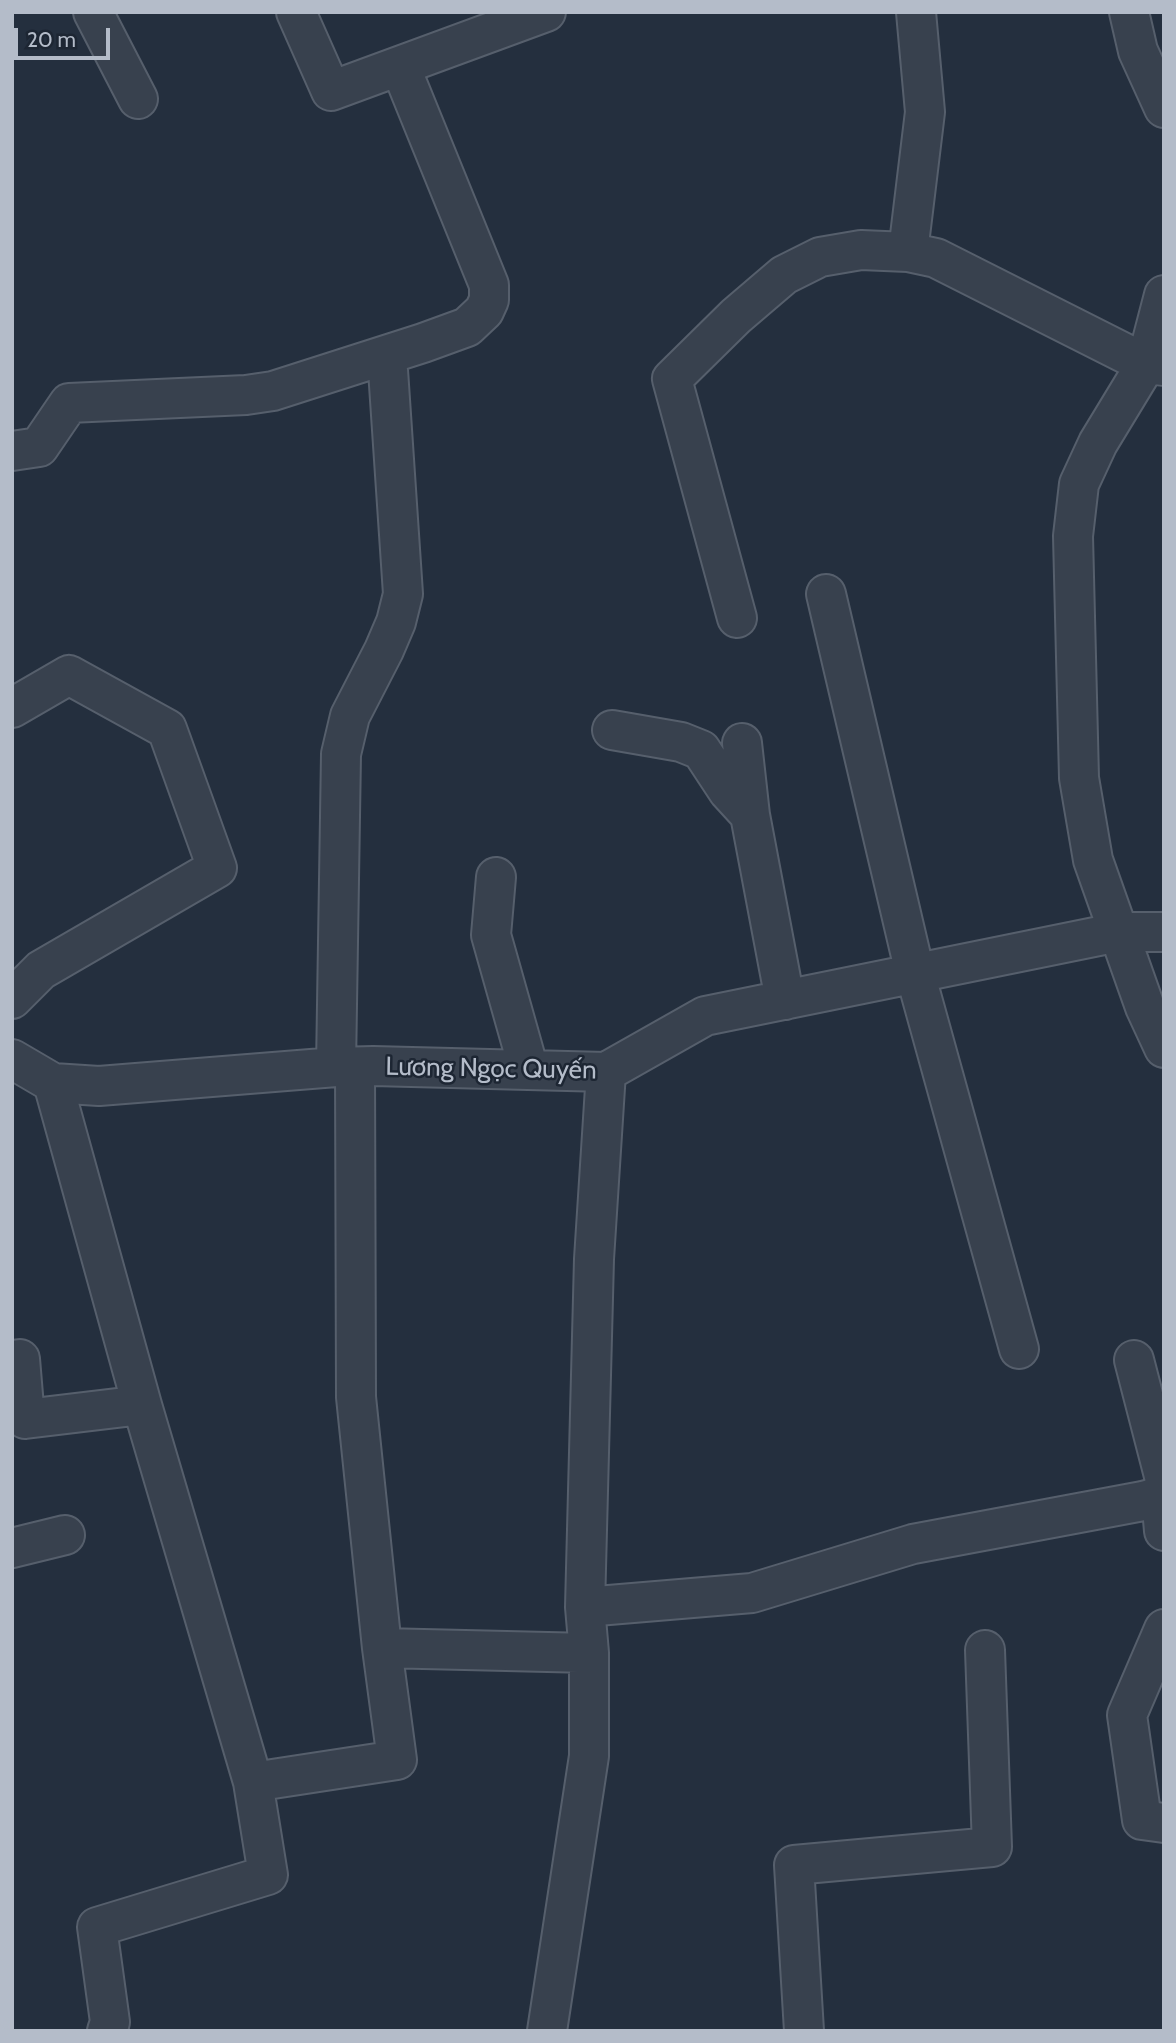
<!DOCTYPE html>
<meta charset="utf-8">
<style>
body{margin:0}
#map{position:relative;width:1176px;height:2043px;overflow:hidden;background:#242f3e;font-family:Cabin,sans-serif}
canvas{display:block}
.frame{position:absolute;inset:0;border:14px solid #b4bcc9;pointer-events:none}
.scale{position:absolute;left:14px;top:28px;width:96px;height:32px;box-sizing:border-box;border:4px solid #b4bcc9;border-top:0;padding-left:9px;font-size:21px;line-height:24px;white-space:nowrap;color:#b4bcc9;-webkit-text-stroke:5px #1d2633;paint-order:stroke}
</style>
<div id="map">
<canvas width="1176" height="2043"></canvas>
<div class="frame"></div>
<div class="scale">20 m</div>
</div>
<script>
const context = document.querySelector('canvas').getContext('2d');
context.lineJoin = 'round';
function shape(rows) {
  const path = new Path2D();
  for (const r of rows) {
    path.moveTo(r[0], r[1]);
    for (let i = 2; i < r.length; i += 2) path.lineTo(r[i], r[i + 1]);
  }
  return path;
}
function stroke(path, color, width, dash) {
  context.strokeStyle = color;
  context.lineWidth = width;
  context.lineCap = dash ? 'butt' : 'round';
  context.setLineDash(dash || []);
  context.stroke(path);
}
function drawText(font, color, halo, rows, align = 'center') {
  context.font = font + ' Cabin,sans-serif';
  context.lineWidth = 5;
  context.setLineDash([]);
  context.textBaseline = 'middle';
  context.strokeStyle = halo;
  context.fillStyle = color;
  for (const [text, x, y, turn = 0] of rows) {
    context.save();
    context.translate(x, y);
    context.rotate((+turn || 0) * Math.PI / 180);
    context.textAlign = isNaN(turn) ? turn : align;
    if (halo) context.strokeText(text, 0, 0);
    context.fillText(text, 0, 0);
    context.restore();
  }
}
const minor = shape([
 [93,12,138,99],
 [296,12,331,91,546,12],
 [1129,12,1138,51,1164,108],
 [908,252,925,112,916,12],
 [1164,295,1146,364,1098,443,1079,484,1073,536,1079,778,1093,860,1145,1007,1164,1048],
 [12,451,39,447,69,403,246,395,273,391,423,343,467,327,484,311,489,300,489,285,400,66],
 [826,594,915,973,1019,1349],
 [737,618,672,379,736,316,784,275,820,257,861,250,908,252,936,258,1146,364,1164,366],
 [12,708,69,675,167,729,217,868,41,970,12,999],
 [612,730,681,742,701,750,728,791,750,815],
 [742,743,750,815,785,1000],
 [496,877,491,935,529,1070],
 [12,1059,53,1083,99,1086,336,1067,373,1066,606,1072,705,1016,1119,932,1164,932],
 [336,1067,341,754,350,716,384,650,396,622,403,594,387,355],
 [355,1067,356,1397,382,1648,589,1653],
 [53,1083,142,1405,253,1782,268,1875,97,1927,110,2022,107,2031],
 [12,1360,20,1359,25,1419,142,1405],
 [1134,1360,1164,1476],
 [1161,1496,1164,1531],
 [12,1548,65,1535],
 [585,1607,752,1593,913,1544,1143,1501,1161,1496,1164,1484],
 [1164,1629,1127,1715,1142,1820,1164,1823],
 [253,1782,397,1760,382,1648],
 [547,2031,589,1756,589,1653,585,1607,594,1259,606,1072],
 [804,2031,794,1865,992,1847,985,1650]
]);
const streetNames = [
 ["Lương Ngọc Quyến",491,1069,1]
];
stroke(minor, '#565f6c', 42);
stroke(minor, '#38414e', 38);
drawText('26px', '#b4bcc9', '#1d2633', streetNames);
</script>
